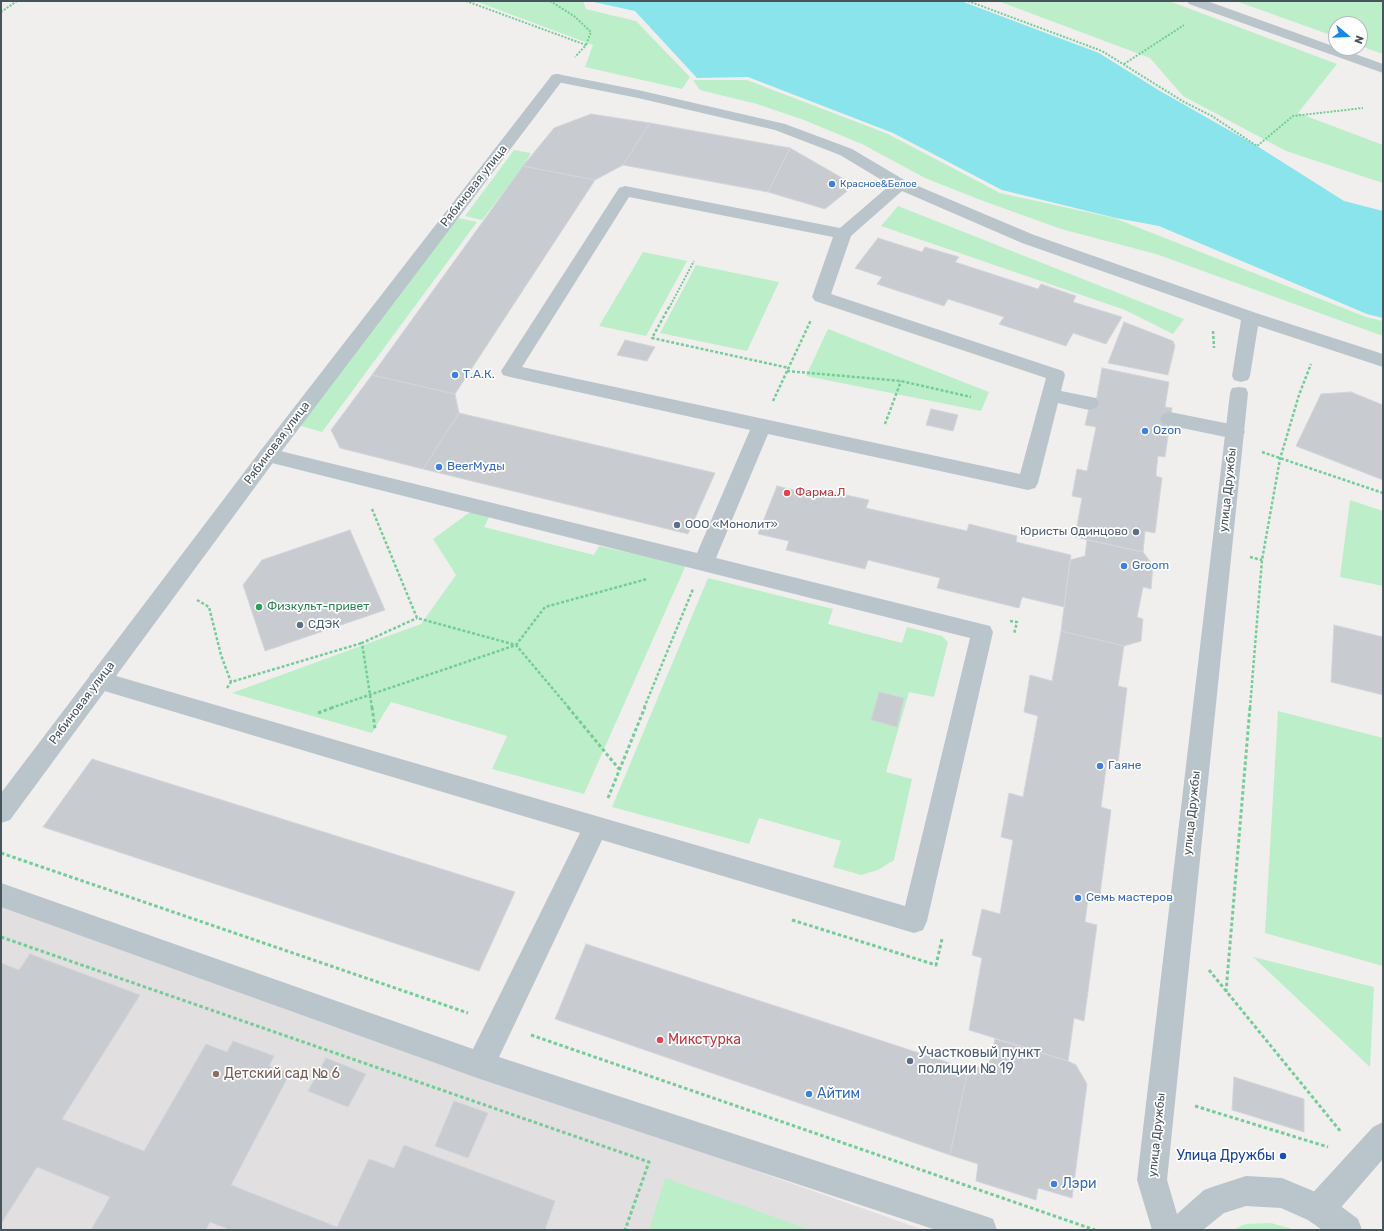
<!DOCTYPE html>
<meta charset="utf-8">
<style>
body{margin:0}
#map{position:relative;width:1384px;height:1231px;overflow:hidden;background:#f1eeee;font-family:Rubik,sans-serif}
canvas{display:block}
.frame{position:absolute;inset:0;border:2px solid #46545c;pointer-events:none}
.north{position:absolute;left:1328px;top:16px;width:40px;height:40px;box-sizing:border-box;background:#fff;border:1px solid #b5bbbe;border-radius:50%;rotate:109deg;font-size:11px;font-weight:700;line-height:16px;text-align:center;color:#46545c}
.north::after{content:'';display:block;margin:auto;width:14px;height:18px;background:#1888e1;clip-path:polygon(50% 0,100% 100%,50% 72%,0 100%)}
</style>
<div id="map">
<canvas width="1384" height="1231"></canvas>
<div class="frame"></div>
<div class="north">N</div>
</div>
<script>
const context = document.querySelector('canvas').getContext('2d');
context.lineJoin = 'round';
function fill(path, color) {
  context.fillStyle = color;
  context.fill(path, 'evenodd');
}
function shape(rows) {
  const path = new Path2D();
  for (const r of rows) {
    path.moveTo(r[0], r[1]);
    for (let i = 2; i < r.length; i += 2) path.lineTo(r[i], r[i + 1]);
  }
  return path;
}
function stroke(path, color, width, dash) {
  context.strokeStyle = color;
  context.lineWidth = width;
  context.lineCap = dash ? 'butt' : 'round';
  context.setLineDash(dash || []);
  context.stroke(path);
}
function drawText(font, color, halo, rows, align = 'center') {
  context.font = font + ' Rubik,sans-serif';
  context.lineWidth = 3.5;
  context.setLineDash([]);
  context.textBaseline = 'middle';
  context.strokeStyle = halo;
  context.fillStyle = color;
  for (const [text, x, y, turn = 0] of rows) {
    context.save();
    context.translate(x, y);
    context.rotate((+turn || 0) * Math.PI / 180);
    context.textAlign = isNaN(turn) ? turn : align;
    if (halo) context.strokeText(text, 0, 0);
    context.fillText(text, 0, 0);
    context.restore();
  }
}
const education = shape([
 [1,905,924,1230,1,1230]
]);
const green = shape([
 [475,1,583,1,586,9,636,21,690,77,682,89,585,67,593,45],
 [998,1,1169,1,1337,64,1298,113,1383,145,1383,183,1286,151,1183,96,1150,58],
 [1236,1,1383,1,1383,54,1360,46,1360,24,1336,24,1336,37],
 [693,80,747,80,888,134,1000,193,1114,218,1366,317,1383,321,1383,336,1156,254,1061,229,978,199,925,178,862,144,804,120,757,104,700,90],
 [514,150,531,153,523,167,482,220,465,216],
 [898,206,1184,319,1173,334,1125,310,881,226],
 [458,218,477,222,322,432,298,425],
 [643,252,687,261,646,336,599,326],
 [696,265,779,282,747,351,660,333],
 [828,329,989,392,981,411,806,376],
 [1350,500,1383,511,1383,586,1340,577],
 [470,512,489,517,484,527,594,555,599,546,686,565,584,794,492,769,507,736,391,702,372,733,232,693,421,624,456,575,433,539],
 [708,578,833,609,828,624,902,643,907,627,942,636,948,642,934,697,909,692,886,772,912,779,894,860,878,870,861,875,833,867,841,841,759,818,749,844,612,807],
 [1278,711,1383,738,1383,966,1265,933],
 [1253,957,1374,987,1370,1067],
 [665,1178,811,1230,649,1230],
 [1271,1223,1296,1230,1232,1230,1246,1224]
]);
const water = shape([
 [589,1,961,1,1099,53,1160,91,1257,146,1344,201,1383,211,1383,318,1367,314,1159,226,1116,218,1002,190,893,133,748,77,697,78,635,11]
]);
const building = shape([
 [591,114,650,123,623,165,595,180,523,166,554,128,591,114],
 [650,123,790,148,768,192,623,165,650,123],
 [790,148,844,179,856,184,825,209,768,192,790,148],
 [523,166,595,180,455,394,372,375,523,166],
 [878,238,922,252,925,247,959,257,955,262,1038,289,1041,284,1076,296,1073,302,1122,317,1106,344,1073,333,1066,346,999,324,1004,317,948,299,944,306,877,284,882,277,855,268,878,238],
 [1124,322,1173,341,1175,346,1168,375,1108,363,1124,322],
 [625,340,655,347,647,361,617,355,625,340],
 [1102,368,1169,382,1165,407,1172,408,1165,457,1158,456,1157,464,1156,476,1162,478,1155,533,1145,531,1143,552,1075,537,1082,498,1072,496,1077,469,1087,471,1096,427,1085,425,1089,408,1096,402,1102,368],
 [372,375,455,394,459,413,423,469,340,448,331,430,372,375],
 [1351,392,1383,405,1383,480,1296,446,1321,394,1351,392],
 [931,409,958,415,953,431,926,425,931,409],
 [459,413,502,423,715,473,688,534,423,469,459,413],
 [777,486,821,497,823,490,869,500,866,508,967,531,969,524,1017,536,1016,542,1071,555,1064,607,1022,597,1019,608,937,588,940,578,868,560,865,569,786,550,789,541,758,534,777,486],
 [350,530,385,610,265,651,243,585,262,560,350,530],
 [1087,540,1143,552,1153,565,1151,589,1143,587,1137,617,1143,619,1141,641,1124,646,1061,631,1070,560,1085,556,1087,540],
 [1334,625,1383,637,1383,695,1331,682,1334,625],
 [1061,631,1124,646,1118,686,1127,688,1118,763,1107,760,1101,807,1111,810,1100,894,1089,891,1085,922,1097,925,1084,1021,1074,1018,1068,1061,969,1030,982,958,972,955,982,909,1000,914,1013,840,1001,837,1009,793,1023,797,1038,716,1024,712,1030,675,1052,681,1061,631],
 [879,692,904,698,897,727,871,720,879,692],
 [92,759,158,780,515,892,479,971,43,827,92,759],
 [586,944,968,1069,950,1155,555,1019,586,944],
 [30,954,140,995,62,1119,144,1151,206,1044,227,1052,233,1041,274,1056,269,1066,290,1073,231,1185,337,1227,369,1159,394,1168,404,1145,555,1201,545,1230,230,1230,210,1222,206,1230,91,1230,110,1197,37,1167,1,1224,1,963,19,970,30,954],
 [995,1039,1068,1061,1076,1065,1087,1084,1072,1198,1038,1188,1036,1200,976,1181,978,1164,950,1155,968,1069,989,1065,995,1039],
 [326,1058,366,1074,348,1107,308,1091,326,1058],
 [1234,1077,1304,1099,1304,1132,1232,1110,1234,1077],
 [454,1101,488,1113,468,1158,435,1146,454,1101]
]);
const pathFar2 = shape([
 [466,1,586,45,575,57],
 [550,1,574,16,591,32,586,45],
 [968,1,1102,51,1184,102,1212,116,1257,146,1293,116,1363,108],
 [1,12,17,1],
 [1124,64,1184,25],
 [669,308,694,261]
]);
const pathFar1 = shape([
 [669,307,652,338,789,368],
 [1213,331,1214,348],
 [787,371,901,381,971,397],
 [773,401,811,320],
 [885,424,901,381],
 [1262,452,1383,493],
 [372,509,417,618,516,645,569,708],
 [1250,557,1262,560],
 [197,600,209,607,221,655,231,682],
 [1010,621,1017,622,1014,634],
 [227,688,231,682,362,643],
 [331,708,516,645,545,607,647,579],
 [372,708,362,643,417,618],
 [644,708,693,589],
 [1250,708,1262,560,1280,459,1299,395,1311,364]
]);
const path = shape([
 [372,707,375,729],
 [568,707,619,769],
 [318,713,334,707],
 [608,798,645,707],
 [1,853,468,1013],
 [792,920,936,965,942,939],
 [1,937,649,1162,625,1230],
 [1209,970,1341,1132],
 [1226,992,1250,707],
 [531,1035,1095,1230],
 [1195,1106,1328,1147]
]);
const lane = shape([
 [557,74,638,90,785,124,852,149,906,181,1034,235,1256,313,1383,354,1383,367,1258,326,1250,376,1248,380,1241,382,1234,380,1232,376,1241,320,1022,243,902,191,851,236,831,294,1063,371,1065,375,1061,391,1096,398,1099,403,1096,408,1089,410,1058,403,1038,483,1035,488,1028,490,768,434,716,558,990,626,993,632,927,921,923,930,914,933,602,840,499,1057,982,1215,993,1219,997,1230,936,1230,480,1079,1,907,1,883,473,1049,580,833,91,687,88,680,91,673,99,671,905,906,970,638,268,462,261,460,258,455,261,450,268,448,697,553,750,430,510,377,503,375,501,371,619,188,625,186,840,228,890,185,840,155,775,130,638,98,552,81,550,78,552,75,557,74],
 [629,197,833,237,812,297,815,301,1046,378,1020,474,522,367,629,197],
 [1170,412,1235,425,1242,427,1245,432,1242,437,1235,439,1163,424,1160,419,1163,414,1170,412],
 [1383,1122,1383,1159,1330,1220,1319,1224,1308,1220,1304,1209,1308,1198,1373,1127,1383,1122]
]);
const street = shape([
 [1187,1,1207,1,1383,64,1383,73,1189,4,1187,1],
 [557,74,562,75,564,78,562,81,275,460,10,820,1,823,1,793,261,450,552,75,557,74],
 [1239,387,1246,388,1248,393,1167,1180,1177,1214,1204,1190,1215,1186,1246,1176,1282,1178,1330,1198,1358,1219,1362,1230,1322,1230,1308,1220,1281,1208,1246,1206,1224,1213,1203,1230,1152,1230,1137,1180,1230,393,1232,388,1239,387]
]);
const markers = [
 [832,184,4,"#3f7fe0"],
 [455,375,4,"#3f7fe0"],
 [1145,431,4,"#3f7fe0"],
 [439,467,4,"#3f7fe0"],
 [787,493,4,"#e0444e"],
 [677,525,4,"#5c6f8a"],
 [1136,532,4,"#5c6f8a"],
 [1124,566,4,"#3f7fe0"],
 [259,607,4,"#2e9e5b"],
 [300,625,4,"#5c6f8a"],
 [1100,766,4,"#3f7fe0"],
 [1078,898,4,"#3f7fe0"],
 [660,1040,4,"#e0444e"],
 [910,1061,4,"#5c6f8a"],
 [216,1074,4,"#8d6e63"],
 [809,1094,4,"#3f7fe0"],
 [1283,1156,4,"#1a4fb4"],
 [1054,1184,4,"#3f7fe0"]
];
const farShopnames = [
 ["Красное&Белое",840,184]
];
const streetNames = [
 ["Рябиновая улица",474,186,-52],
 ["Рябиновая улица",277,443,-53],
 ["улица Дружбы",1228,490,-84],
 ["Рябиновая улица",82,703,-53],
 ["улица Дружбы",1192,813,-84],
 ["улица Дружбы",1157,1135,-84]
];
const shopNames = [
 ["Т.А.К.",463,375],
 ["Ozon",1153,431],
 ["BeerМуды",447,467],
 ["Groom",1132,566],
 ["Гаяне",1108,766],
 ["Семь мастеров",1086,898]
];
const healthNames = [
 ["Фарма.Л",795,493]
];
const serviceNames = [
 ["ООО «Монолит»",685,525],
 ["Юристы Одинцово",1128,532,"right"],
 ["СДЭК",308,625]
];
const leisureNames = [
 ["Физкульт-привет",267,607]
];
const nearHealthnames = [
 ["Микстурка",668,1040]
];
const nearServicenames = [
 ["Участковый пункт",918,1053],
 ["полиции № 19",918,1069]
];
const nearEducationnames = [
 ["Детский сад № 6",224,1074]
];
const nearShopnames = [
 ["Айтим",817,1094],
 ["Лэри",1062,1184]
];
const nearTransitnames = [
 ["Улица Дружбы",1275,1156]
];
fill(education, '#e2dfe1');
fill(green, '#bcefc9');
fill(water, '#89e4ec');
fill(building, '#c8ccd1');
stroke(building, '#d2d5da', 1);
stroke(pathFar2, '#74cd96', 2, [2, 1.5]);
stroke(pathFar1, '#74cd96', 2.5, [3, 2]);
stroke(path, '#74cd96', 3, [3.5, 2.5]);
fill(lane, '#b9c5cb');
fill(street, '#b9c5cb');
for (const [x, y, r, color] of markers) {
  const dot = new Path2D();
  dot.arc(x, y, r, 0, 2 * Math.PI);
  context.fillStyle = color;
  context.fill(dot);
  stroke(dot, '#fff', 1.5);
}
drawText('10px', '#366cbe', '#fff', farShopnames, 'left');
drawText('12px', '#46545c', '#fff', streetNames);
drawText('12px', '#366cbe', '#fff', shopNames, 'left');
drawText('12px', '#be3a42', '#fff', healthNames, 'left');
drawText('12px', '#4e5e75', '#fff', serviceNames, 'left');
drawText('12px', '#27864d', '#fff', leisureNames, 'left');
drawText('14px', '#be3a42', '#fff', nearHealthnames, 'left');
drawText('14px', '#4e5e75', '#fff', nearServicenames, 'left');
drawText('14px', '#785e54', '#fff', nearEducationnames, 'left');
drawText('14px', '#366cbe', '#fff', nearShopnames, 'left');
drawText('14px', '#164399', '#fff', nearTransitnames, 'right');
</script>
